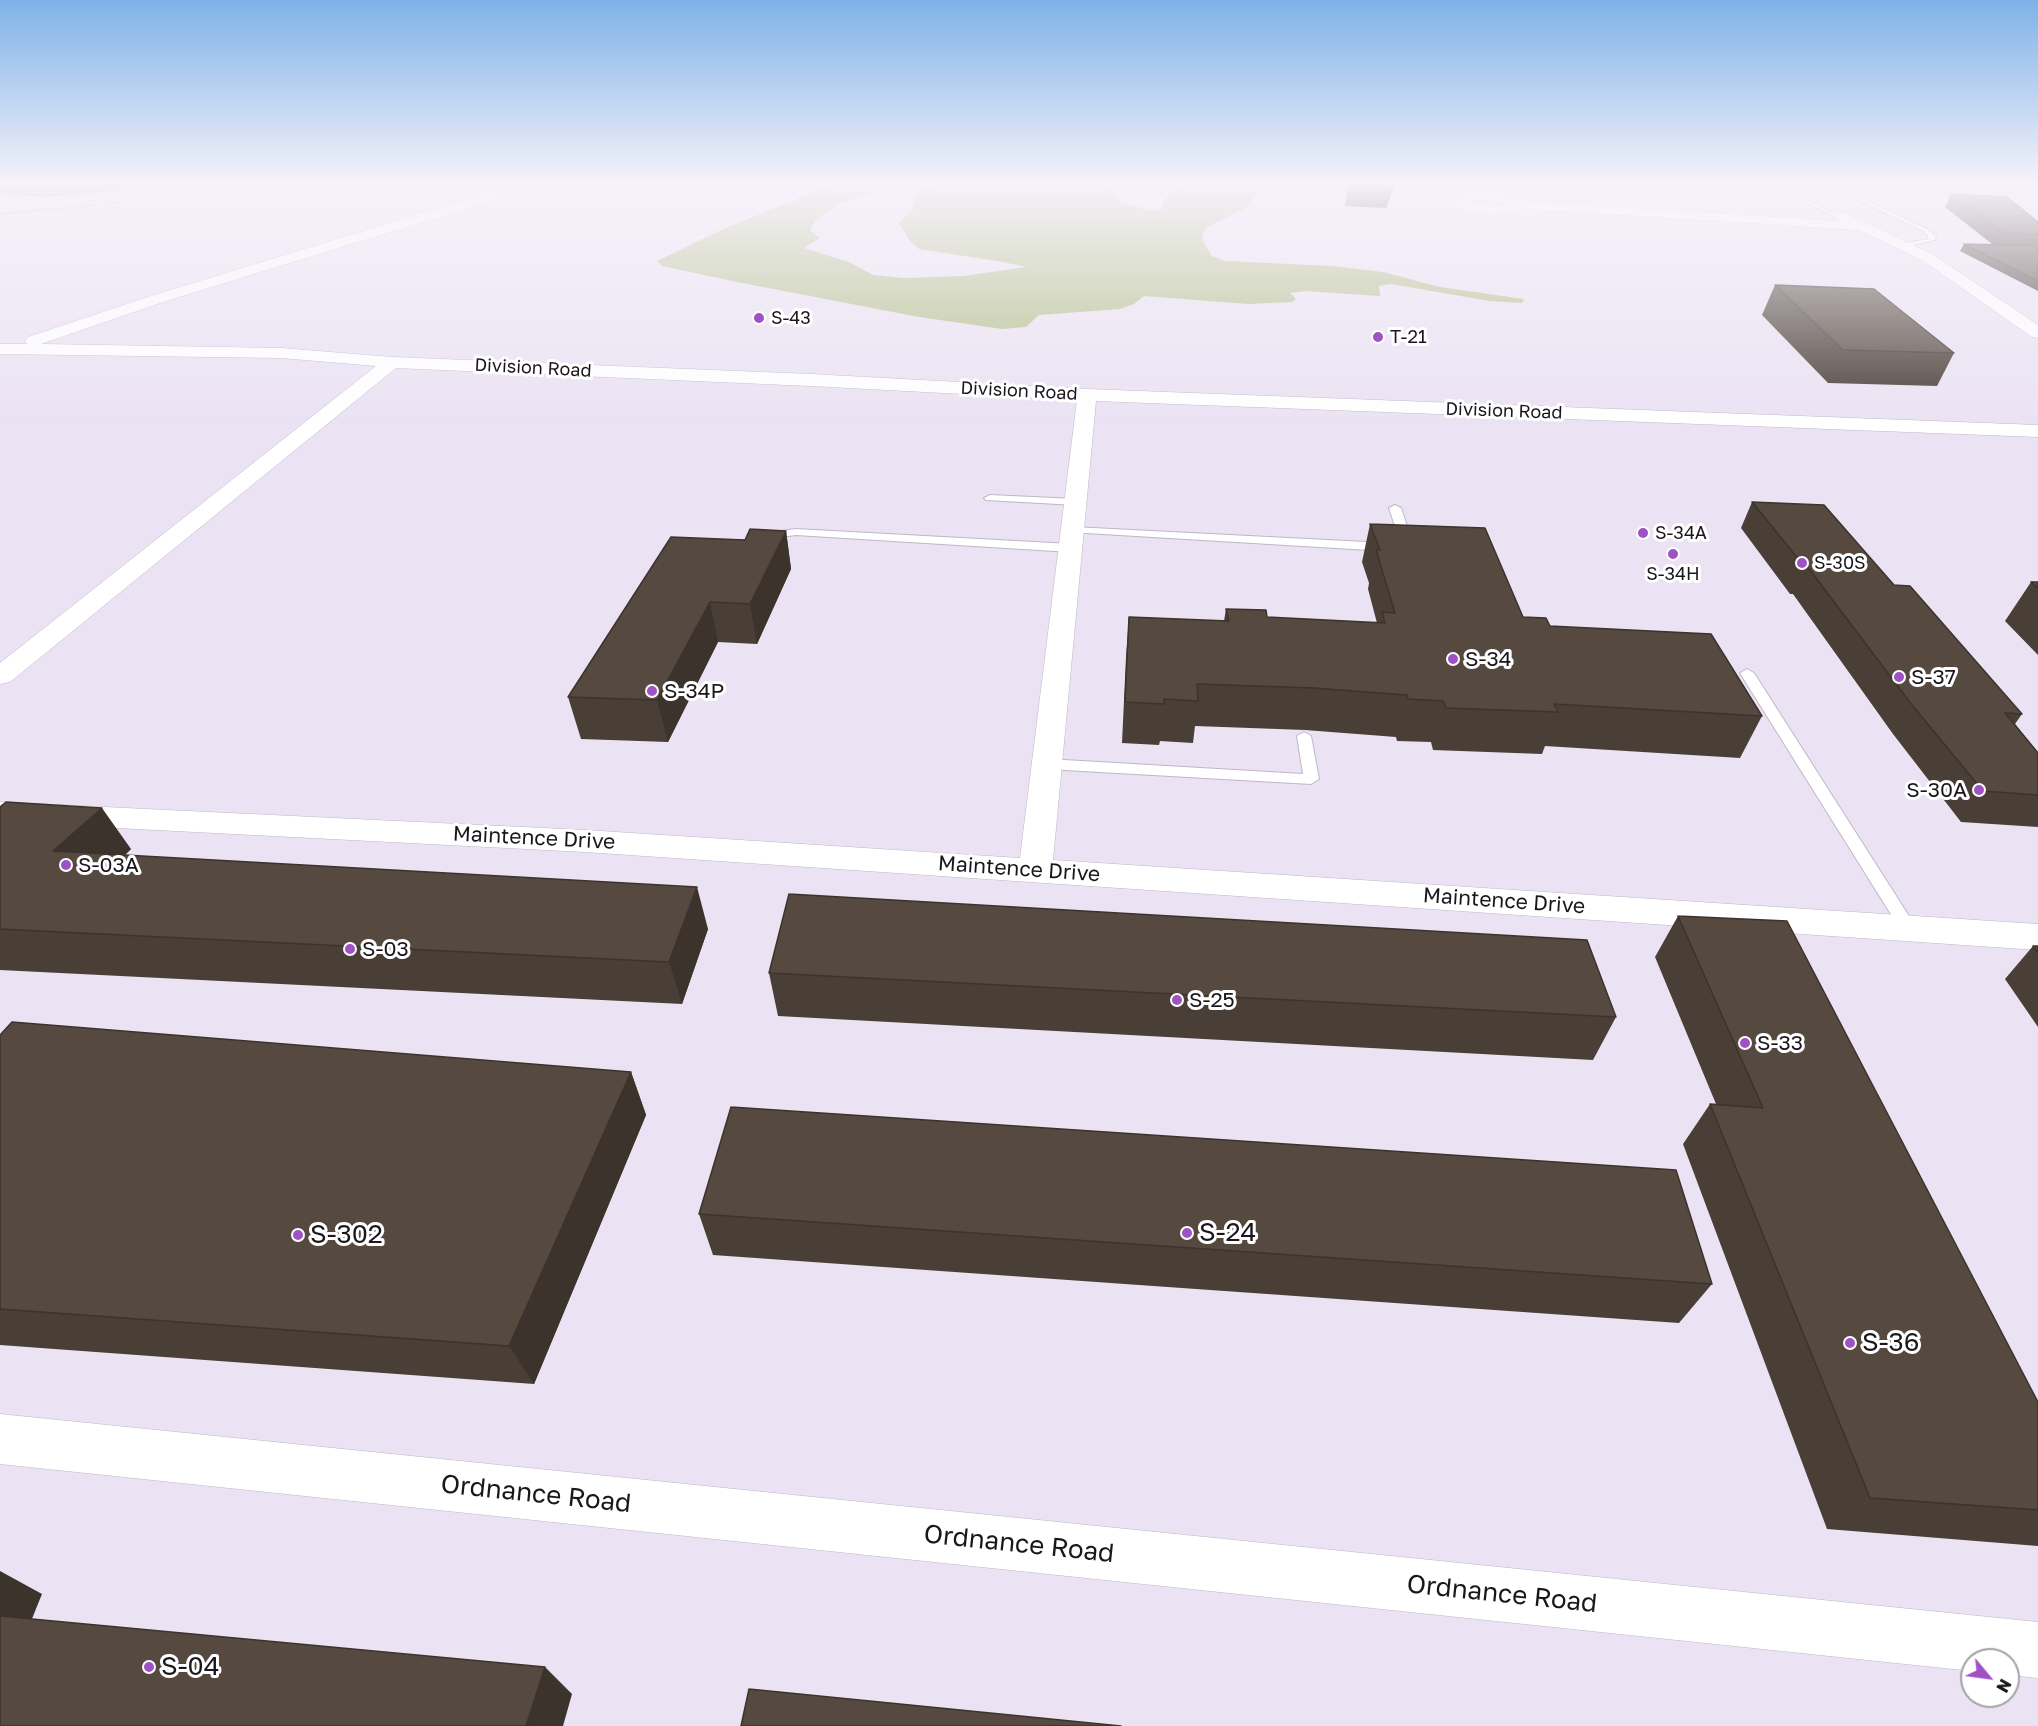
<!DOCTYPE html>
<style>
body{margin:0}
#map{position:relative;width:2038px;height:1726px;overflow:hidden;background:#ebe3f3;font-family:"Golos Text",sans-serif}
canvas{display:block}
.north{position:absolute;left:1960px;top:1648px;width:60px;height:60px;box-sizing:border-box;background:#fff;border:2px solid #a3a2a4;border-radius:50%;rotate:119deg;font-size:16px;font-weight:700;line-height:24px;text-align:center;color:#1a171c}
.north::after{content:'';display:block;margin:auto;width:21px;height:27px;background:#9f52c4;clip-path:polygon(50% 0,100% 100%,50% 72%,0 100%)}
</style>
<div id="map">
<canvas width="2038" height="1726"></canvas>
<div class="north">N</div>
</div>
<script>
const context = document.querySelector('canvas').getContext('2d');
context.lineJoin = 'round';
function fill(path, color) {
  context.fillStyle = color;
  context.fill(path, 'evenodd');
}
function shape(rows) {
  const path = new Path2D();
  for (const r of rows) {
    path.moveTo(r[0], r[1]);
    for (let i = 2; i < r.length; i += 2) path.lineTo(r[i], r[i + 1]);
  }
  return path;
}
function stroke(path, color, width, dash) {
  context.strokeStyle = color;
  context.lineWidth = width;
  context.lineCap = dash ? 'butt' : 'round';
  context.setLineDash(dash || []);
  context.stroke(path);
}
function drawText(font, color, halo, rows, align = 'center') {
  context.font = font + ' "Golos Text",sans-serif';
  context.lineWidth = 6;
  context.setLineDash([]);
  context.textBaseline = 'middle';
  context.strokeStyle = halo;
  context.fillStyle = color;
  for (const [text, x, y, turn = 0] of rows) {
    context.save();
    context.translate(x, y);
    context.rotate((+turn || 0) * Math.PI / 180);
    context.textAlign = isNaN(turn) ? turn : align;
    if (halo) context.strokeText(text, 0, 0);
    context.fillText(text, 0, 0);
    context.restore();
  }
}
const green = shape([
 [836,183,899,183,840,203,815,221,810,230,820,238,804,248,849,262,873,275,904,278,963,276,1026,267,1003,262,919,249,910,241,899,223,912,210,917,193,938,183,1104,183,1121,202,1149,210,1163,209,1162,204,1166,198,1189,183,1281,183,1255,195,1247,207,1209,226,1203,233,1202,240,1212,256,1225,261,1333,266,1383,272,1440,287,1524,299,1522,303,1489,301,1391,284,1379,286,1380,296,1305,291,1290,293,1296,299,1292,302,1248,304,1144,296,1134,304,1120,309,1039,315,1026,327,1002,329,919,317,737,282,662,266,657,261,728,227]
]);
const water = shape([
 [0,183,189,183,47,196,4,193,0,192,0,183]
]);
const path = shape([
 [1392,184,1405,185],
 [0,214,321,183]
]);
const lane = shape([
 [1766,183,1774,183,1830,211,1825,212,1766,183],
 [1821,183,1829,183,1927,229,1936,236,1935,240,1901,248,1901,244,1928,239,1928,236,1923,231,1821,183],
 [990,495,1076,499,1082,502,1076,505,986,500,984,498,990,495],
 [1395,505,1401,508,1413,544,1411,546,1407,548,1401,544,1389,508,1395,505],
 [1073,527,1386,543,1392,547,1386,551,1069,532,1069,528,1073,527],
 [796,529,1071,544,1077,548,1071,552,796,535,764,539,758,536,764,533,796,529],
 [1747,669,1754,673,1914,924,1917,928,1914,932,1908,934,1902,932,1740,673,1747,669],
 [1304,732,1311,736,1319,779,1311,784,1047,769,1039,764,1047,759,1303,774,1297,736,1304,732]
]);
const street = shape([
 [515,183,533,183,485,203,166,301,41,344,281,348,392,357,811,374,1087,389,2038,425,2038,437,1096,401,1053,860,2038,924,2038,950,585,852,0,822,0,802,585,830,1020,858,1077,400,811,386,396,368,10,682,0,684,0,663,376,366,281,358,0,354,0,344,27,344,25,341,28,337,154,295,475,197,515,183],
 [1490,192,1517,197,1523,201,1839,221,1833,216,1835,213,1845,213,1932,254,2038,325,2038,338,2032,337,1922,260,1859,230,1525,209,1510,213,1487,214,1457,208,1451,200,1464,193,1490,192],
 [1490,200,1511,205,1487,206,1466,201,1490,200],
 [0,1414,2038,1622,2038,1678,2008,1675,2008,1660,1972,1660,1972,1671,0,1464,0,1414]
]);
const wall = shape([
 [1395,183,1386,208,1345,206,1347,193],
 [1951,194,2038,222,2038,291,1960,251,1964,244,1992,244,1945,207],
 [1775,285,1954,353,1937,386,1828,383,1762,315],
 [1752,502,1894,585,2022,714,2015,724,2038,753,2038,827,1961,822,1893,734,1793,594,1790,594,1741,528],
 [1370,524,1523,617,1550,626,1762,716,1740,758,1545,746,1542,754,1433,750,1431,742,1397,741,1396,737,1305,730,1195,726,1193,743,1160,741,1159,745,1122,743,1126,657,1129,617,1224,621,1226,609,1267,617,1377,623,1368,589,1369,583,1362,562],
 [786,531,791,569,757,644,718,642,668,742,581,739,568,697,745,540],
 [2031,582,2038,582,2038,655,2005,621],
 [0,807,131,849,125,855,708,929,682,1004,0,970],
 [1678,916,2038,1402,2038,1546,1827,1529,1683,1144,1710,1104,1716,1104,1655,957],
 [2033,946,2038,946,2038,1027,2005,979],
 [769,973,1616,1017,1593,1060,778,1016],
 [0,1035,631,1072,646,1115,534,1384,0,1345],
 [699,1214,1712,1284,1679,1323,713,1255]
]);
const shadedWall = shape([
 [1393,183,1395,183,1386,208,1388,195],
 [786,531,791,569,757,644,750,604],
 [710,602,718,642,668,742,657,700],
 [102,808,131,849,85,893,53,851],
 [697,887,708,929,682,1004,669,962],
 [631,1072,646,1115,534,1384,509,1346],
 [0,1571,42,1594,23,1641,0,1630],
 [545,1667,572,1694,563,1726,526,1726]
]);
const building = shape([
 [1350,183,1393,183,1388,195,1347,193,1350,183],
 [1951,194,2007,197,2038,222,2038,235,2002,232,1951,194],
 [1964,244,2038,246,2038,281,1964,244],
 [1775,285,1874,289,1954,353,1843,350,1775,285],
 [1752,502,1824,505,1894,585,1910,586,2022,714,2005,713,2038,753,2038,795,1983,791,1912,705,1807,566,1804,566,1752,502],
 [1370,524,1485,528,1523,617,1546,618,1550,626,1711,634,1762,716,1554,704,1558,712,1446,708,1443,701,1408,699,1407,695,1314,688,1197,684,1198,701,1164,699,1164,704,1125,702,1129,617,1229,621,1226,609,1266,610,1267,617,1385,623,1382,612,1395,613,1376,550,1380,550,1370,524],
 [750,529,786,531,750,604,710,602,657,700,568,697,671,537,745,540,750,529],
 [2031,582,2038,582,2038,588,2031,582],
 [6,802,102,808,53,851,697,887,669,962,0,929,0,807,6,802],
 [789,894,1587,940,1616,1017,769,973,789,894],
 [1678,916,1787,921,2038,1402,2038,1510,1870,1498,1710,1104,1763,1108,1678,916],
 [2033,946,2038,946,2038,953,2033,946],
 [12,1022,631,1072,509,1346,0,1309,0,1035,12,1022],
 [731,1107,1676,1170,1712,1284,699,1214,731,1107],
 [0,1616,545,1667,526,1726,0,1726,0,1616],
 [749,1689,1121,1726,741,1726,749,1689]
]);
const markers = [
 [759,318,6,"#9f52c4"],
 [1378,337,6,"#9f52c4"],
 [1643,533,6,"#9f52c4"],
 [1673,554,6,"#9f52c4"],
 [1802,563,6,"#9f52c4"],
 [1453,659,6,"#9f52c4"],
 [1899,677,6,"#9f52c4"],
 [652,691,6,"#9f52c4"],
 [1979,790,6,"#9f52c4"],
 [66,865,6,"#9f52c4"],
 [350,949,6,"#9f52c4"],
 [1177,1000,6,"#9f52c4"],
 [1745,1043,6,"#9f52c4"],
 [1187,1233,6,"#9f52c4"],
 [298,1235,6,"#9f52c4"],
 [1850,1343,6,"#9f52c4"],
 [149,1667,6,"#9f52c4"]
];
const farPoinames = [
 ["S-43",771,318],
 ["T-21",1390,337],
 ["S-34A",1655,533],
 ["S-30S",1814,563],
 ["S-34H",1673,574,"center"]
];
const farStreetnames = [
 ["Division Road",533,368,3],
 ["Division Road",1019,391,3],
 ["Division Road",1504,411,2]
];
const poiNames = [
 ["S-34",1465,659],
 ["S-37",1911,677],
 ["S-34P",664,691],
 ["S-30A",1967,790,"right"],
 ["S-03A",78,865],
 ["S-03",362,949],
 ["S-25",1189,1000],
 ["S-33",1757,1043]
];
const streetNames = [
 ["Maintence Drive",534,838,3],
 ["Maintence Drive",1019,869,4],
 ["Maintence Drive",1504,901,4]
];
const nearPoinames = [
 ["S-24",1199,1233],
 ["S-302",310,1235],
 ["S-36",1862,1343],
 ["S-04",161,1667]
];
const nearStreetnames = [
 ["Ordnance Road",536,1494,6],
 ["Ordnance Road",1019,1544,6],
 ["Ordnance Road",1502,1594,6]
];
fill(green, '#b3bf89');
fill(water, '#83b0e7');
stroke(water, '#6482aa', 1.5);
stroke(lane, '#bfb7c6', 2);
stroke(street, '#bfb7c6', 1);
stroke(path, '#9b95a0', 1.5, [1.5, 2]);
fill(lane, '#fff');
fill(street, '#fff');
fill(wall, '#4a3f37');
fill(shadedWall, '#3c332d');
fill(building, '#564940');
stroke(building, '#3c332d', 1.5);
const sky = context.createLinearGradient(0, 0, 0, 425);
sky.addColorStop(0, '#7fb2e8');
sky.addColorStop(0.43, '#f6f2fa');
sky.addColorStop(1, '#f6f2fa00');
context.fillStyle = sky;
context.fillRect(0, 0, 2038, 425);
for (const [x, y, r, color] of markers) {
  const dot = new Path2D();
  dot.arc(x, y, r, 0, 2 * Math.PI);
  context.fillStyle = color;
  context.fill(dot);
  stroke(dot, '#fff', 2);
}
drawText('18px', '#1a171c', '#fff', farPoinames, 'left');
drawText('18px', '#1a171c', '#fff', farStreetnames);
drawText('21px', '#1a171c', '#fff', poiNames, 'left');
drawText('21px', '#1a171c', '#fff', streetNames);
drawText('26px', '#1a171c', '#fff', nearPoinames, 'left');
drawText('26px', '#1a171c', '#fff', nearStreetnames);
</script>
